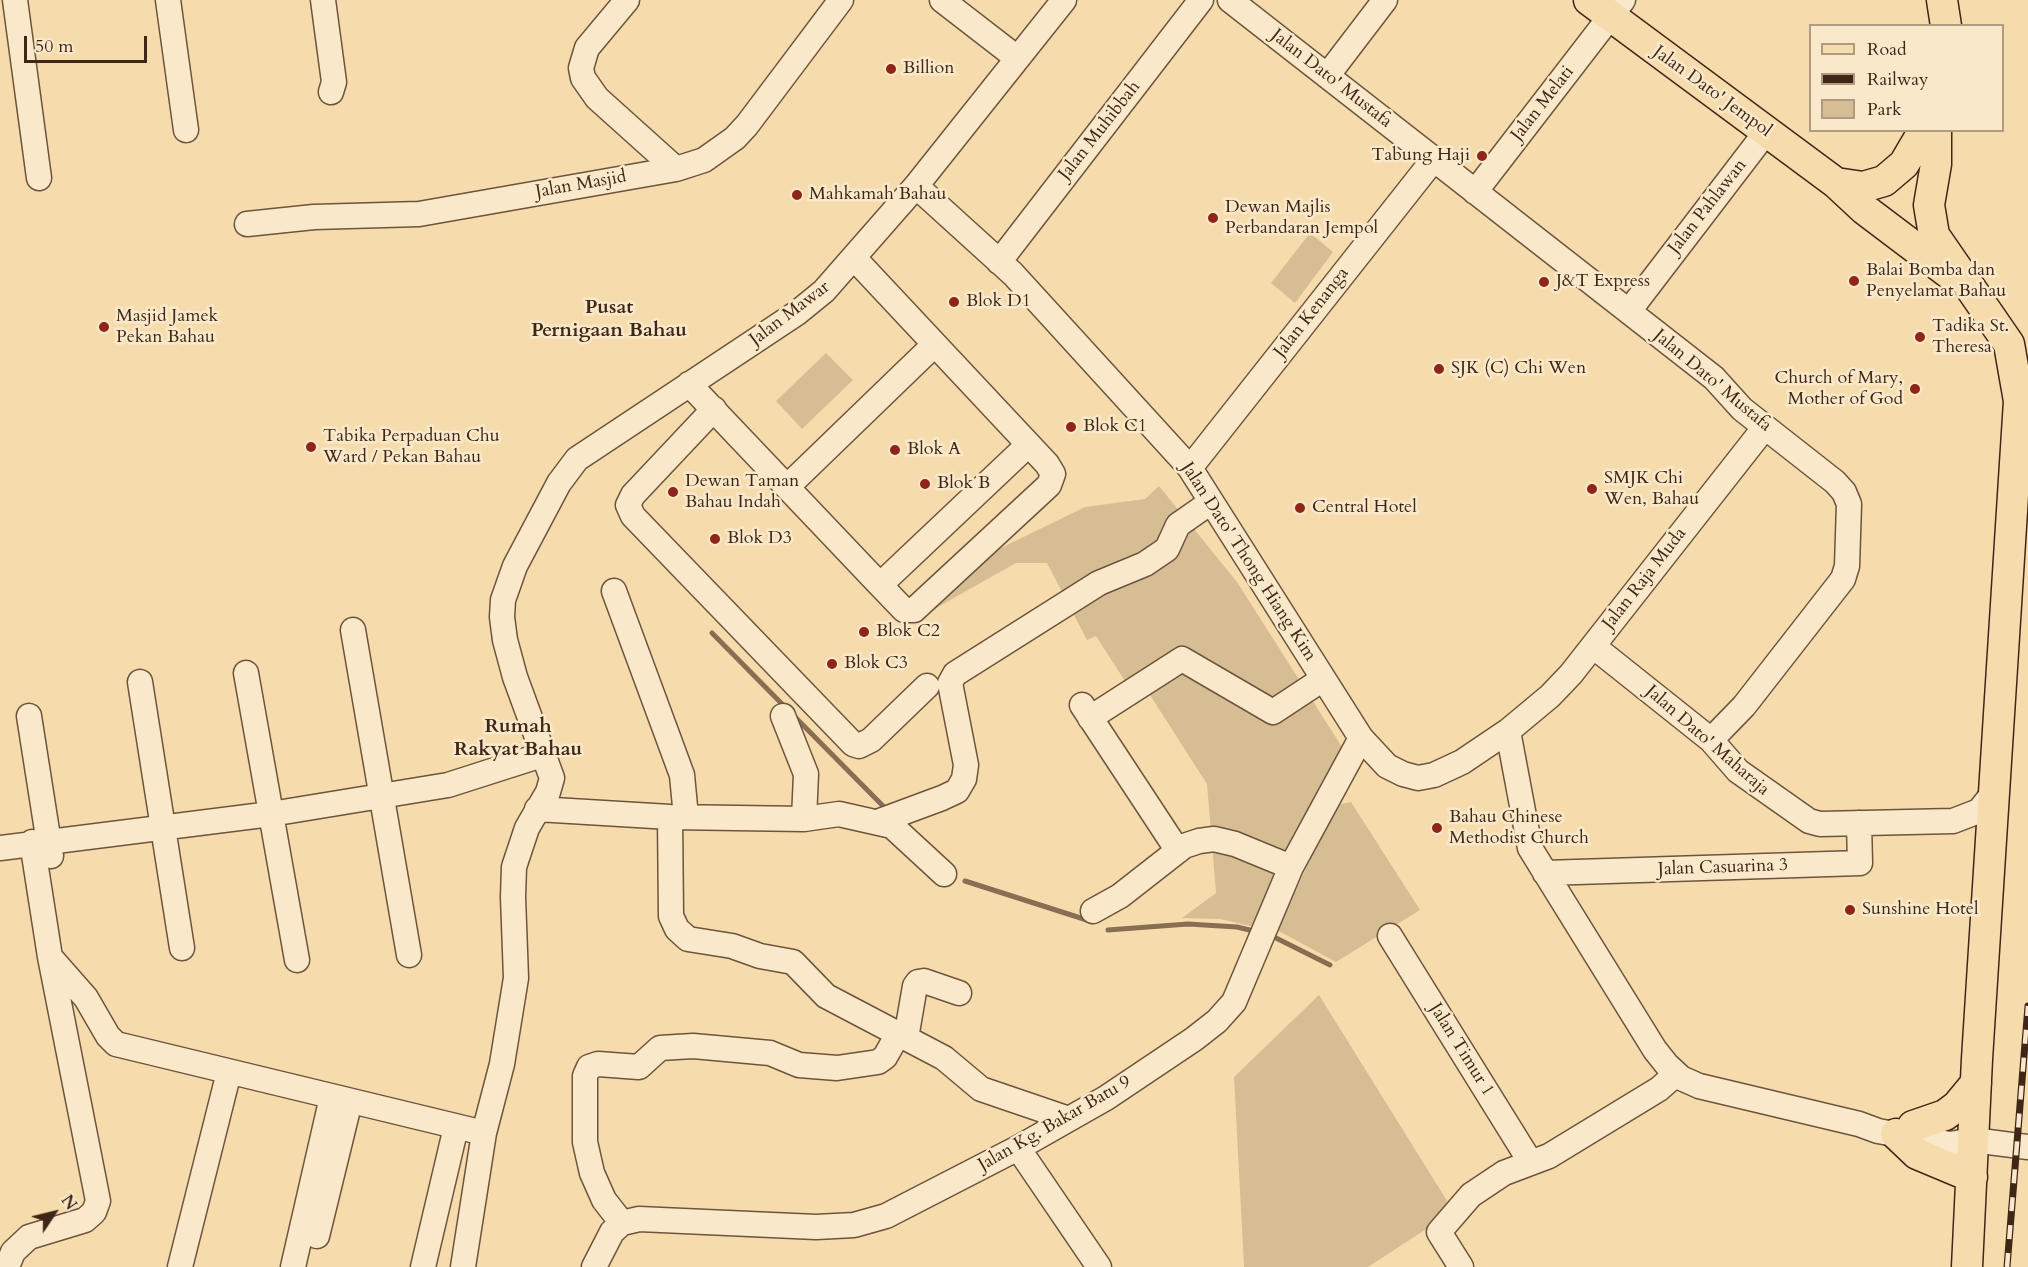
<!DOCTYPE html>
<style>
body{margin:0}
#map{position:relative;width:2028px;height:1267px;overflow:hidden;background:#f6dcad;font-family:Cardo,serif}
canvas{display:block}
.legend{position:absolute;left:1809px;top:24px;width:195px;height:108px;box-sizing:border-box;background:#f9e8ca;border:2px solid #af9a82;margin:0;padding:8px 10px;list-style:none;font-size:18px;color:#3f2617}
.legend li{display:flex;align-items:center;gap:12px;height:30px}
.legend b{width:30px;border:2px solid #af9a82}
.north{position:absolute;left:24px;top:1183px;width:60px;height:60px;-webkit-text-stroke:4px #f9e8ca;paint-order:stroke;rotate:55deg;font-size:16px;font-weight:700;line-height:24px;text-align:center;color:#3f2617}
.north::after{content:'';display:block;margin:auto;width:21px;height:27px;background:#3f2617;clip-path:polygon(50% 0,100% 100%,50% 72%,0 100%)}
.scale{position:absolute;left:24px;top:36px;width:123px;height:27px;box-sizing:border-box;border:3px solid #3f2617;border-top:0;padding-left:8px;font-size:18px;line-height:21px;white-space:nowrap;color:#3f2617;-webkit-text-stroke:4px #f9e8ca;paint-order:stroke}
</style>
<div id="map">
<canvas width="2028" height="1267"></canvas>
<ul class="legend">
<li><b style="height:8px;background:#f6dcad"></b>Road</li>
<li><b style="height:8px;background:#3f2617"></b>Railway</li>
<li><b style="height:16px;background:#d7bd94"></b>Park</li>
</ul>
<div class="north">N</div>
<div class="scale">50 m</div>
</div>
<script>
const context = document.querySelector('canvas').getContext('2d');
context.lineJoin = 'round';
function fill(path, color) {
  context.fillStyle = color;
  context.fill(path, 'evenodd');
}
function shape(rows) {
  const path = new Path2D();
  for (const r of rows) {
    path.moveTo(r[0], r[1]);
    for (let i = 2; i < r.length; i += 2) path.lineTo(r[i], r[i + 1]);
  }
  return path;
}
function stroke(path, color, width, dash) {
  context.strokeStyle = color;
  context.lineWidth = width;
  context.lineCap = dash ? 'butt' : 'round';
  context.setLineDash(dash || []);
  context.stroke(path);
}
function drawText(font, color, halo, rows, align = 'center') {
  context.font = font + ' Cardo,serif';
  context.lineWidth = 5;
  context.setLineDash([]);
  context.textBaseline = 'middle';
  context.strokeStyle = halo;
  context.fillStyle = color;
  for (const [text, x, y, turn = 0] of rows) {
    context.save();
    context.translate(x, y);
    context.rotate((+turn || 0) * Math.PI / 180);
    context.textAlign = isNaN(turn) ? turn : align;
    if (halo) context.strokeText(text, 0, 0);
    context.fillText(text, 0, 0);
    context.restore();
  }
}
const green = shape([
 [1310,233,1333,252,1295,303,1271,283],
 [826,353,853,380,802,429,776,401],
 [1159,486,1237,582,1342,747,1255,927,1220,919,1182,918,1216,893,1207,784,1148,692,1136,698,1096,636,1087,640,1047,563,1016,563,922,616,962,578,1001,548,1085,507,1145,499],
 [1351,802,1420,910,1336,962,1277,930,1336,805],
 [1319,995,1449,1204,1434,1224,1368,1267,1244,1267,1234,1077]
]);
const stream = shape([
 [712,633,787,709],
 [793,715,888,811],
 [965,881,1090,921],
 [1108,930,1188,924,1237,927,1258,932],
 [1270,935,1330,965]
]);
const minor = shape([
 [15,0,39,178],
 [168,0,186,130],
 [323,0,334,82,331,92],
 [627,0,587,48,581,68,583,78,597,98,676,169],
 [942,0,1017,58],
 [1230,0,1714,378,1742,409,1835,482,1844,492,1849,504,1847,566,1843,579,1744,706,1711,740],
 [1327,76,1385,0],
 [916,186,1013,274,1190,468,1361,738,1387,766,1403,774,1418,778,1434,775,1462,762,1508,731,1550,696,1571,674,1765,427],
 [1475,192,1623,0],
 [247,224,314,217,419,214,676,169,704,160,735,138,747,125,841,0],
 [855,259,1047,464,1053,474,1049,485,914,610,904,610,880,585],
 [999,262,1201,0],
 [1629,311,1766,132],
 [689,384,880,585,1028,445],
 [714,409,633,495,628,505,633,516,853,744,859,746,871,740,927,686],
 [1190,468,1434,159],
 [787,487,934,345],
 [614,591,682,775,686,817],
 [353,630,409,955],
 [1593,646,1711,740,1738,771,1809,821,1820,824,1953,821,1979,811,1995,791],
 [246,673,297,960],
 [140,682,182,948],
 [1082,705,1178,851],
 [29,716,51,856],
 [783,716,806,774,804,819],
 [1090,718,1182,659,1273,712,1323,679],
 [1508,731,1530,848,1655,1050,1667,1065,1681,1078,1699,1086,1859,1124,1878,1131,1950,1144,1973,1140,2028,1147],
 [537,809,670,817,804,819,839,814,892,826,944,874],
 [670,817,671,916,677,929,688,939,732,946,760,956,793,962,826,996,944,1058,981,1089,1069,1119],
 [880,821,942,798,957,791,964,779,966,765,950,683,955,674,1099,583,1145,564,1167,549,1178,525,1211,502],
 [0,848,271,814,448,785,545,754],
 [1545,873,1860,863,1859,823],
 [1093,911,1120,896,1184,846,1199,841,1214,839,1235,844,1291,867],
 [1390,936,1531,1163],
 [50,957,86,998,108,1036,116,1044,484,1133],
 [906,1038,915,986,918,982,924,981,959,993],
 [1018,1148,1099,1267],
 [622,1223,604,1200,592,1173,585,1142,585,1076,589,1067,598,1064,639,1067,660,1048,693,1046,770,1053,799,1065,837,1068,878,1062,885,1057,898,1034],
 [317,1236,350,1101],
 [7,1267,13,1252,29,1237,85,1220,94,1212,98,1201,50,957,32,842],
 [180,1267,229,1072],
 [293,1267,332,1097],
 [423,1267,456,1127],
 [463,1267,484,1133,502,1064,516,978,513,897,514,867,527,828,548,792,552,778,515,677,505,640,502,617,503,600,515,566,559,483,577,459,797,313,824,291,916,186,1064,0],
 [594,1267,612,1232,622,1223,639,1219,816,1227,854,1225,886,1216,1018,1148,1106,1098,1194,1039,1217,1021,1234,1002,1291,867,1361,738],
 [1461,1267,1439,1232,1471,1195,1504,1173,1549,1156,1659,1089,1676,1074]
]);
const major = shape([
 [1589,0,1836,183,1864,209,1950,274],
 [1942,0,1946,26],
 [1936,130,1936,164,1929,205,1934,235,2009,344,2019,401,1977,1059,1967,1267],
 [1836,183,1863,187,1884,181,1904,164,1924,130],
 [1913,1126,1945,1115,1957,1106,1976,1083],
 [1896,1134,1917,1154,1972,1177]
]);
const rail = shape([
 [2007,1267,2028,1006]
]);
const markers = [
 [891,69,6,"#8f2418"],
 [1482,156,6,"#8f2418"],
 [797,195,6,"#8f2418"],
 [1213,218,6,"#8f2418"],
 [1854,281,6,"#8f2418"],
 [1544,282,6,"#8f2418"],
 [954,302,6,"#8f2418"],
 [104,327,6,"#8f2418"],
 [1920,337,6,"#8f2418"],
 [1439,369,6,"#8f2418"],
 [1915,389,6,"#8f2418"],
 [1071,427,6,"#8f2418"],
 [311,447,6,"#8f2418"],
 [895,450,6,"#8f2418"],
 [925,484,6,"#8f2418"],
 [1592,489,6,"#8f2418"],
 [673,492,6,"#8f2418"],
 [1300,508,6,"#8f2418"],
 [715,539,6,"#8f2418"],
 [864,632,6,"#8f2418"],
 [832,664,6,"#8f2418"],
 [1437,828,6,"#8f2418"],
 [1850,910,6,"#8f2418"]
];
const poiNames = [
 ["Billion",903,69],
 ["Tabung Haji",1470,156,"right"],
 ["Mahkamah Bahau",809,195],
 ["Dewan Majlis",1225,208],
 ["Perbandaran Jempol",1225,229],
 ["Balai Bomba dan",1866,271],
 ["Penyelamat Bahau",1866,292],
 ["J&T Express",1556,282],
 ["Blok D1",966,302],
 ["Masjid Jamek",116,317],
 ["Pekan Bahau",116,338],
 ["Tadika St.",1932,327],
 ["Theresa",1932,348],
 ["SJK (C) Chi Wen",1451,369],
 ["Church of Mary,",1903,379,"right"],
 ["Mother of God",1903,400,"right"],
 ["Blok C1",1083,427],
 ["Tabika Perpaduan Chu",323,437],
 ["Ward / Pekan Bahau",323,458],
 ["Blok A",907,450],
 ["SMJK Chi",1604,479],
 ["Wen, Bahau",1604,500],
 ["Dewan Taman",685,482],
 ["Bahau Indah",685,503],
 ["Blok B",937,484],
 ["Central Hotel",1312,508],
 ["Blok D3",727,539],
 ["Blok C2",876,632],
 ["Blok C3",844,664],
 ["Bahau Chinese",1449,818],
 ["Methodist Church",1449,839],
 ["Sunshine Hotel",1862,910]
];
const streetNames = [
 ["Jalan Dato' Mustafa",1331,79,38],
 ["Jalan Dato' Jempol",1712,92,36],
 ["Jalan Melati",1543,104,-52],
 ["Jalan Muhibbah",1100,131,-52],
 ["Jalan Masjid",581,185,-10],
 ["Jalan Pahlawan",1708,207,-52],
 ["Jalan Kenanga",1312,313,-52],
 ["Jalan Mawar",790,314,-37],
 ["Jalan Dato' Mustafa",1712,381,40],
 ["Jalan Dato' Thong Hiang Kim",1248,562,57],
 ["Jalan Raja Muda",1645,579,-52],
 ["Jalan Dato' Maharaja",1707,741,41],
 ["Jalan Casuarina 3",1723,868,-2],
 ["Jalan Timur 1",1461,1050,58],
 ["Jalan Kg. Bakar Batu 9",1055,1124,-30]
];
const neighbourhoodNames = [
 ["Pusat",609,308],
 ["Pernigaan Bahau",609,331],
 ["Rumah",518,727],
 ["Rakyat Bahau",518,750]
];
fill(green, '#d7bd94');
stroke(stream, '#886e52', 5);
stroke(minor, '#6d543c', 27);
stroke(major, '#3f2617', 33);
stroke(minor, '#f9e8ca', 24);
stroke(major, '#f6dcad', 30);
stroke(rail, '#3f2617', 7);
stroke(rail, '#f9e8ca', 4.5, [14]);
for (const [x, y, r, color] of markers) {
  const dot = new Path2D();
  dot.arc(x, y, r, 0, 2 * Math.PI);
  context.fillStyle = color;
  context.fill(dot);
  stroke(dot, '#f9e8ca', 2);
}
drawText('18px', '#3f2617', '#f9e8ca', poiNames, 'left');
drawText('18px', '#3f2617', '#f9e8ca', streetNames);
drawText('bold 20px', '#3f2617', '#f9e8ca', neighbourhoodNames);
</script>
